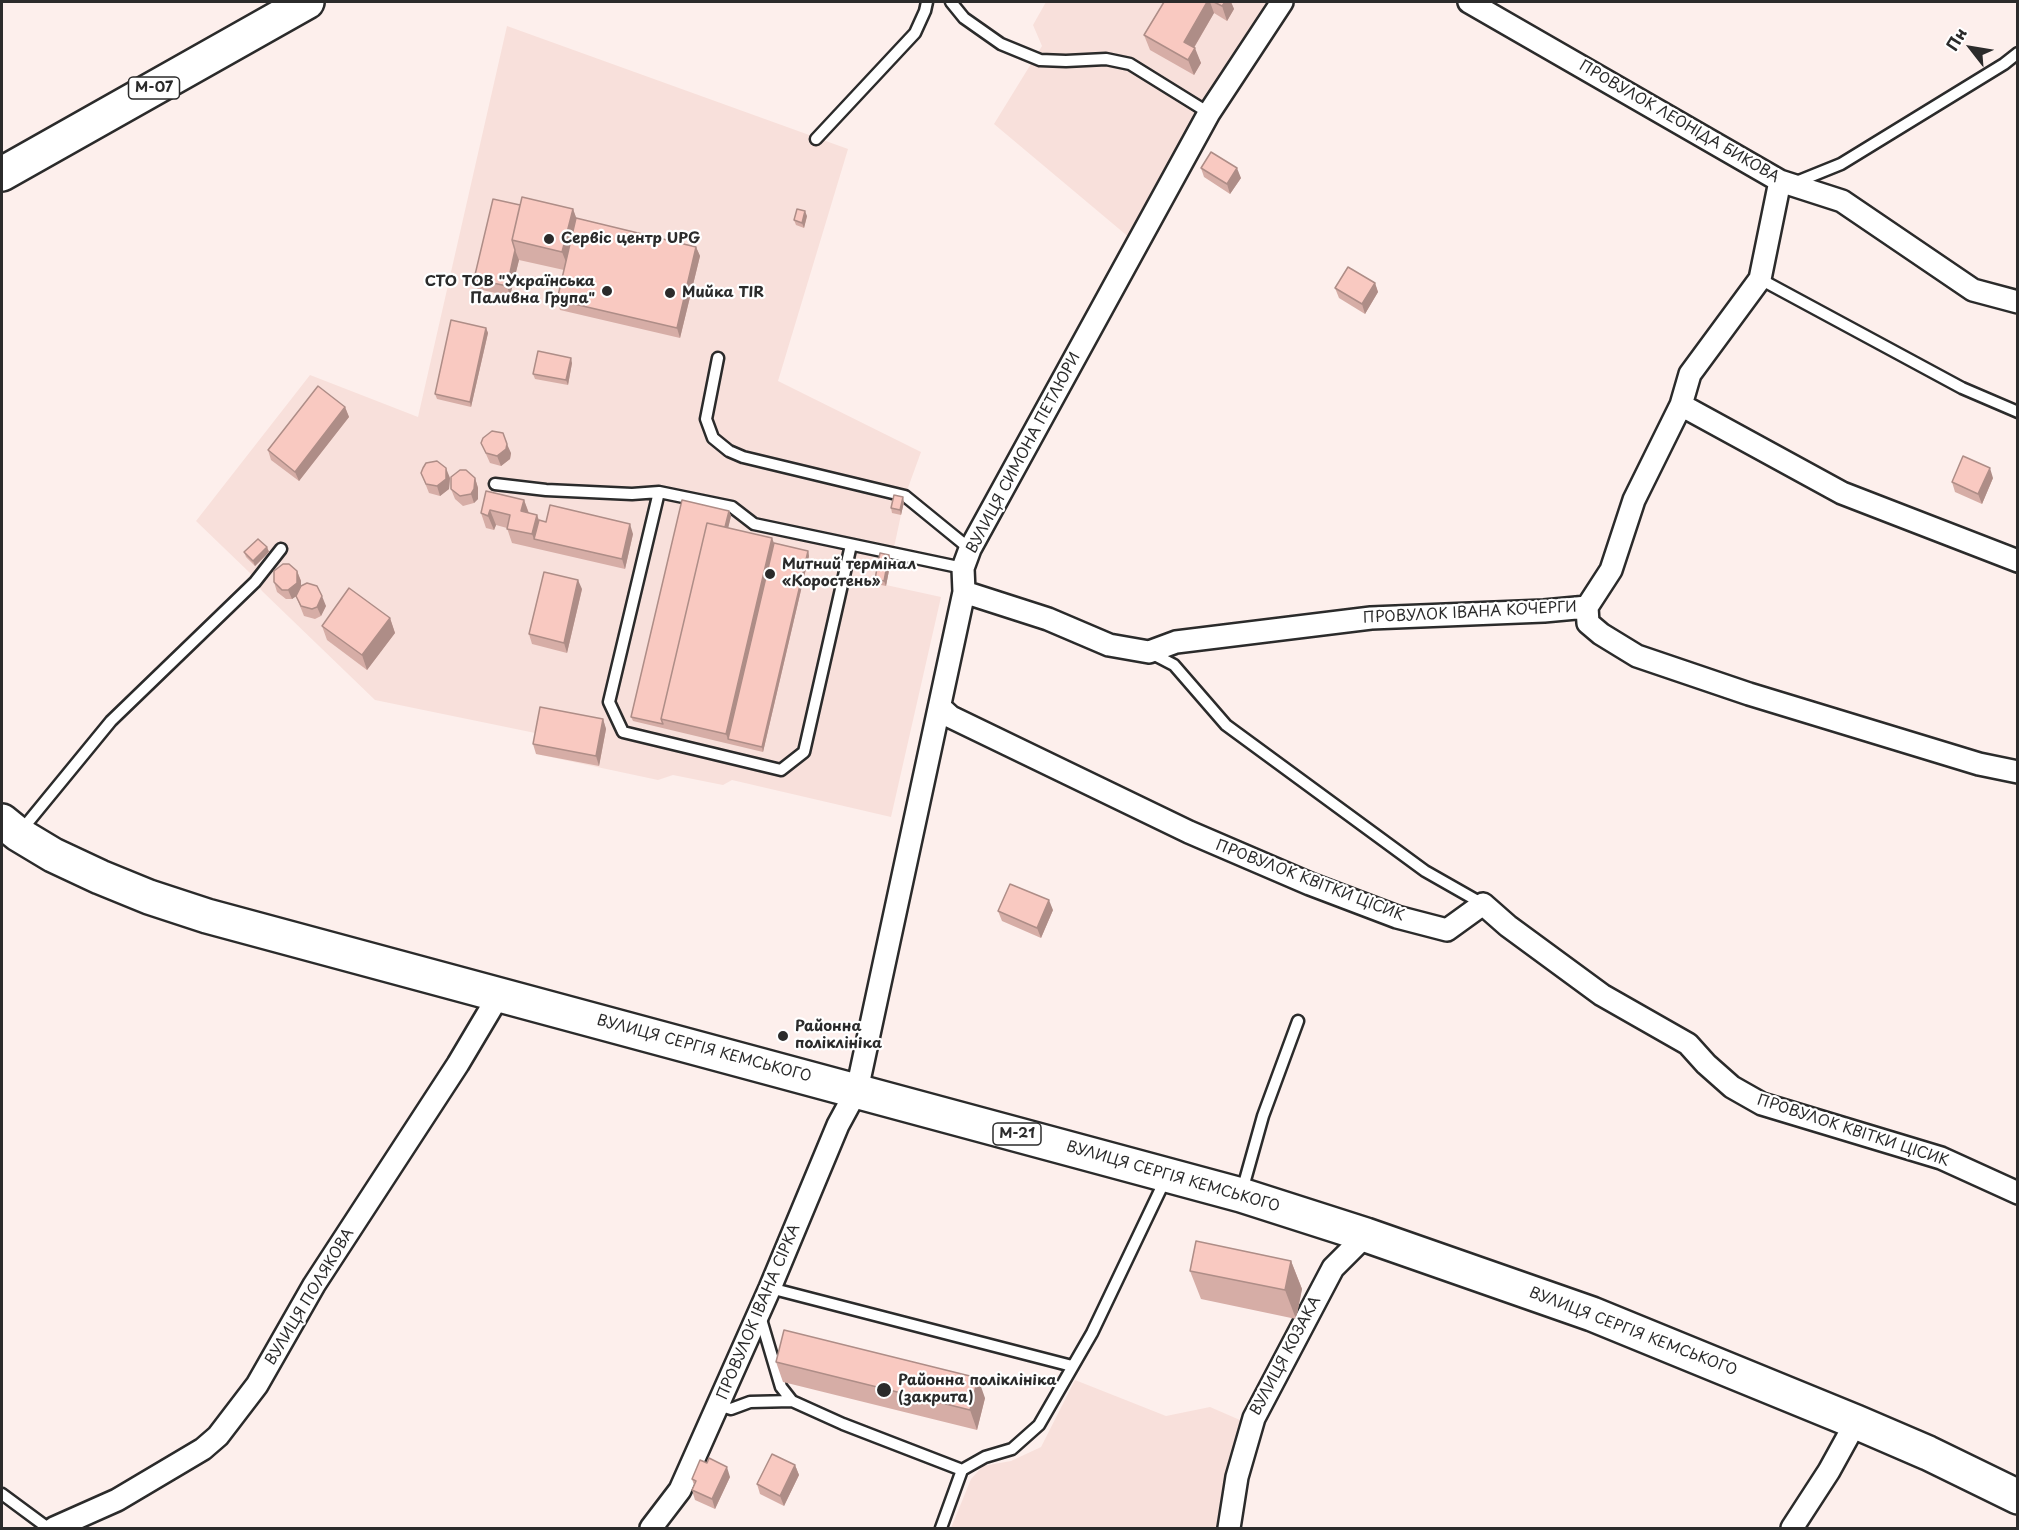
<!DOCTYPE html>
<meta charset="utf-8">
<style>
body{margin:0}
#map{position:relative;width:2019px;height:1530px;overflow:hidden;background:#fdefec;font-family:"Playpen Sans",sans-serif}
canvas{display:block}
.frame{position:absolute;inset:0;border:3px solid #2b2b2b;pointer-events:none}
.north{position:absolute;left:1941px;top:18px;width:60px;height:60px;-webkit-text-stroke:4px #fff;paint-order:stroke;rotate:301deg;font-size:16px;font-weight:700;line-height:24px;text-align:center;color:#2b2b2b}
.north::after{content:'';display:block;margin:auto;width:21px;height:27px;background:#2b2b2b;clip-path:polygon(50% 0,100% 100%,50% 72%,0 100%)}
</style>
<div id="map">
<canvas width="2019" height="1530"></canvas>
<div class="frame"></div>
<div class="north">Пн</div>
</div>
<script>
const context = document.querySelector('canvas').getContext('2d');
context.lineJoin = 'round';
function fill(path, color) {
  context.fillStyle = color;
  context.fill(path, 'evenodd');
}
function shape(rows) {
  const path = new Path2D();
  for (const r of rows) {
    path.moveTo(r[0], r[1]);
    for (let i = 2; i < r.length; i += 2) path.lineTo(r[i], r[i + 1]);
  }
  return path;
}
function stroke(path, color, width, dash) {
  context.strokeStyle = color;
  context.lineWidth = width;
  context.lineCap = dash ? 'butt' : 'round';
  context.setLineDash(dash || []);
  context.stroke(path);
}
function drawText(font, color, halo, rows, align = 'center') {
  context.font = font + ' "Playpen Sans",sans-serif';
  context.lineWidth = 4.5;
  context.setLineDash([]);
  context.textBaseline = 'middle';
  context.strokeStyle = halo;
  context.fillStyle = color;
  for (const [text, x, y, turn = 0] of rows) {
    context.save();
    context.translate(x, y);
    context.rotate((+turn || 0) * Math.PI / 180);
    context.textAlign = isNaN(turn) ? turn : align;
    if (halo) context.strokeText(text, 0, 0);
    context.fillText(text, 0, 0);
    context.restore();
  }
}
const built = shape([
 [1046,2,1279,2,1137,244,994,124,1042,46,1033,25],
 [507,26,848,149,778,381,921,452,905,496,886,585,941,597,891,817,732,780,723,785,673,775,658,780,536,754,540,734,375,700,262,591,250,573,196,521,310,375,418,417],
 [1075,1380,1166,1416,1210,1407,1263,1430,1251,1469,1239,1528,951,1528,971,1479,983,1466,1011,1461,1041,1447]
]);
const lane = shape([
 [951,2,964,18,1001,44,1040,60,1066,61,1106,59,1130,64,1209,113],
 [816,139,915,33,925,11,927,2],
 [1794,183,1841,164,2004,64,2018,53],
 [1760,279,1962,388,2018,412],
 [718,358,706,419,713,438,729,451,743,457,905,496,970,549],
 [495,484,546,490,632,494,659,492,732,507,754,524,963,568],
 [659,492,609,702,623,732,781,770,804,752,851,545],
 [1151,653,1174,665,1226,725,1425,871,1483,904],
 [20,832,111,721,255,582,281,549],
 [1242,1191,1263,1116,1298,1021],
 [770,1288,1072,1366],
 [760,1316,781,1387,792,1401,843,1424,962,1470],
 [718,1405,731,1409,750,1402,792,1401],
 [2,1494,48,1528],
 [941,1528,962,1470,985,1457,1012,1449,1039,1425,1092,1333,1166,1178]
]);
const street = shape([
 [1469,2,1780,181,1842,201,1973,290,2018,302],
 [1681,405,1842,493,2018,561],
 [964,592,1048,619,1109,645,1149,652,1176,642,1371,618,1544,611,1587,607,1588,623,1601,634,1637,656,1749,694,1979,764,2018,772],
 [1587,607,1611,570,1634,500,1681,405,1690,374,1760,279,1780,181],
 [940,707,951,717,1189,832,1310,884,1397,917,1447,930,1483,904,1508,926,1602,995,1688,1044,1706,1064,1732,1087,1762,1104,1941,1158,2018,1193],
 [54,1528,117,1500,203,1449,218,1436,257,1385,314,1285,458,1064,499,995],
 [651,1528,680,1490,770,1288,838,1125,857,1090,964,592,963,568,970,549,1209,113,1282,2],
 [1229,1528,1237,1477,1254,1418,1333,1268,1366,1235],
 [1792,1528,1829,1471,1856,1422]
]);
const highway = shape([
 [2,174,307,2],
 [2,821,18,834,53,855,100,877,149,897,207,916,1241,1195,1366,1235,1592,1314,1856,1422,1928,1453,2018,1497]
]);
const wall = shape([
 [1164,2,1231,2,1234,9,1227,21,1214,13,1194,48,1201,63,1194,75,1150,50,1144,35],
 [1201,168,1241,178,1230,194,1204,177],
 [520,205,573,209,576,218,696,247,700,256,680,338,560,310,557,300,564,270,519,260,510,296,477,289,474,279],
 [807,216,804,228,796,225,794,220],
 [1375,283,1378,292,1365,314,1339,298,1335,288],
 [486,328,488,333,471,407,437,399,435,394],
 [572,363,568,385,535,379,533,374],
 [345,407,349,417,299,481,271,460,268,450],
 [481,443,511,453,510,459,501,466,490,463],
 [421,473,450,478,449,489,440,496,429,493],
 [475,478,478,488,478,499,474,503,463,506,455,499,451,489],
 [1993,478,1982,504,1955,492,1952,482],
 [524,500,529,513,537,515,539,520,546,522,633,534,625,569,512,543,507,528,496,525,494,530,486,528,481,513],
 [904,502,901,515,892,513,891,508],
 [729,511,731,516,728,528,774,543,808,551,809,556,763,752,633,721,631,717],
 [267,547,269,552,255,566,246,557,244,552],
 [889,555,891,560,886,586,876,584,875,579],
 [297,571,301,581,301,587,326,606,321,616,315,619,304,616,296,596,292,599,286,599,277,592,274,582],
 [582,589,567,653,532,644,529,634],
 [390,618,395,633,367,670,327,640,322,626],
 [603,719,606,729,599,766,536,754,533,744],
 [1053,910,1041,938,1002,921,998,911],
 [1291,1261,1302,1289,1296,1319,1201,1299,1190,1271],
 [776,1362,985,1398,977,1430,783,1382],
 [707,1463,730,1477,715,1509,695,1500,692,1490,694,1485,692,1479],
 [795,1465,799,1475,784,1506,760,1494,757,1484]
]);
const shadedWall = shape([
 [1207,2,1210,2,1214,13,1189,56,1184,42],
 [1225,2,1231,2,1234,9,1227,21,1222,6],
 [1195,48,1201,63,1194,75,1188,60],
 [1237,168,1241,178,1230,194,1227,184],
 [573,209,580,228,570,272,562,252],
 [805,211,807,216,804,228,802,223],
 [696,247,700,256,680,338,677,328],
 [515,250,519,260,510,296,507,286],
 [1375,283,1378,292,1365,314,1362,304],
 [486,328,488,333,471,407,470,402],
 [571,358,572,363,568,385,566,380],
 [345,407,349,417,299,481,295,472],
 [507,444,511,453,510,459,501,466,497,456],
 [446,468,450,478,449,489,440,496,437,486],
 [1990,468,1993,478,1982,504,1978,494],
 [475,478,478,488,478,499,474,503,471,494],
 [903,497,904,502,901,515,900,510],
 [524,500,529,514,521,511],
 [490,510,496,525,494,530,488,516],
 [729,511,731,516,726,537,724,532],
 [537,515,542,530,534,539,538,549,532,534],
 [630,524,633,534,625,569,622,559],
 [772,538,776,548,728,739,726,734],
 [267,547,269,552,255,566,253,561],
 [808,551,809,556,763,752,762,747],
 [889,555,891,560,886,586,884,581],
 [297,571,301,581,301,593,292,599,288,590],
 [578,580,582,589,567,653,564,643],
 [322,596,326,606,321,616,317,607],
 [390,618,395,633,367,670,362,655],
 [603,719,606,729,599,766,596,756],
 [1049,900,1053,910,1041,938,1037,928],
 [1291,1261,1302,1289,1296,1319,1285,1290],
 [978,1378,985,1398,977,1430,970,1410],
 [795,1465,799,1475,784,1506,780,1496],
 [727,1467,730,1477,715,1509,712,1499]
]);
const building = shape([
 [1164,2,1207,2,1184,42,1195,48,1188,60,1144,35,1164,2],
 [1214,2,1225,2,1222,6,1214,2],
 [1211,152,1237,168,1227,184,1201,168,1211,152],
 [522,197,573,209,562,252,512,240,522,197],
 [493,199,520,205,512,240,515,250,507,286,474,279,493,199],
 [797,209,805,211,802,223,794,220,797,209],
 [576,218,696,247,677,328,557,300,576,218],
 [1348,267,1375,283,1362,304,1335,288,1348,267],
 [451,320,486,328,470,402,435,394,451,320],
 [538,351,571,358,566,380,533,374,538,351],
 [318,386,345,407,295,472,268,450,318,386],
 [492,431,503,433,507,444,506,449,497,456,486,453,481,443,483,438,492,431],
 [1963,456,1990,468,1978,494,1952,482,1963,456],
 [437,461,446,468,446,479,437,486,426,484,421,473,423,468,426,463,437,461],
 [460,470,466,470,475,478,474,489,471,494,460,496,451,489,451,477,460,470],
 [486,491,524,500,521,511,537,515,532,534,507,529,510,515,490,510,488,516,481,513,486,491],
 [894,495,903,497,900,510,891,508,894,495],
 [682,500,729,511,725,527,707,523,661,719,663,724,631,717,682,500],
 [550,505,630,524,622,559,534,539,539,520,546,522,550,505],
 [707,523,772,538,726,734,661,719,707,523],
 [258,539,267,547,253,561,244,552,258,539],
 [774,543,808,551,762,747,728,739,774,543],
 [880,553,889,555,884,581,875,579,880,553],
 [283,564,289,564,297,571,297,583,288,590,282,590,274,582,274,571,283,564],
 [544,572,578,580,564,643,529,634,544,572],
 [307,583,317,586,322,596,317,607,312,609,301,606,296,596,301,586,307,583],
 [349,588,390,618,362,655,322,626,349,588],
 [540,707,603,719,596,756,533,744,540,707],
 [1010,884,1049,900,1037,928,998,911,1010,884],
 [1196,1241,1291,1261,1285,1290,1190,1271,1196,1241],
 [784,1330,978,1378,970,1410,776,1362,784,1330],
 [772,1454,795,1465,780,1496,757,1484,772,1454],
 [709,1458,727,1467,712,1499,692,1490,696,1481,692,1479,700,1460,707,1463,709,1458]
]);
const markers = [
 [549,239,6,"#2b2b2b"],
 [607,291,6,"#2b2b2b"],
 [670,293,6,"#2b2b2b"],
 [770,574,6,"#2b2b2b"],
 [783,1036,6,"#2b2b2b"],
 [884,1390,8,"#2b2b2b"]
];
const shields = [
 [154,88,51],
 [1017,1134,48]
];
const shieldNames = [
 ["М-07",154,88],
 ["М-21",1017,1134]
];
const streetNames = [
 ["ПРОВУЛОК ЛЕОНІДА БИКОВА",1679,122,30],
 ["ВУЛИЦЯ СИМОНА ПЕТЛЮРИ",1024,453,-62],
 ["ПРОВУЛОК ІВАНА КОЧЕРГИ",1470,613,-3],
 ["ПРОВУЛОК КВІТКИ ЦІСИК",1310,881,21],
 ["ВУЛИЦЯ СЕРГІЯ КЕМСЬКОГО",704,1049,15],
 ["ПРОВУЛОК КВІТКИ ЦІСИК",1853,1131,18],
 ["ВУЛИЦЯ СЕРГІЯ КЕМСЬКОГО",1173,1177,16],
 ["ВУЛИЦЯ ПОЛЯКОВА",310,1297,-59],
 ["ПРОВУЛОК ІВАНА СІРКА",759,1312,-67],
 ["ВУЛИЦЯ СЕРГІЯ КЕМСЬКОГО",1633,1332,21],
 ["ВУЛИЦЯ КОЗАКА",1286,1356,-62]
];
const poiNames = [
 ["Сервіс центр UPG",561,239],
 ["СТО ТОВ \"Українська",595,282,"right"],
 ["Паливна Група\"",595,299,"right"],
 ["Мийка TIR",682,293],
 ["Митний термінал",782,565],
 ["«Коростень»",782,582],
 ["Районна",795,1027],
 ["поліклініка",795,1044],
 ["Районна поліклініка",898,1381],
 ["(закрита)",898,1398]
];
fill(built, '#f8e0db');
stroke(lane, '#2b2b2b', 15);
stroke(street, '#2b2b2b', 26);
stroke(highway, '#2b2b2b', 38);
stroke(lane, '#fff', 10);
stroke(street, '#fff', 21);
stroke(highway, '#fff', 33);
fill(wall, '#d6ada6');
fill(shadedWall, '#ae8d87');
fill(building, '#f9c9c1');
stroke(building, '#ae8d87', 1.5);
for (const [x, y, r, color] of markers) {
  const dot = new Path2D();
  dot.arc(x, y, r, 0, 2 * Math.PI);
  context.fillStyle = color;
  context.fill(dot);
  stroke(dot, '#fff', 2);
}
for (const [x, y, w] of shields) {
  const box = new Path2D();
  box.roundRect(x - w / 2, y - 11, w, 22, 4.5);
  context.fillStyle = '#fff';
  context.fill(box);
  stroke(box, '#2b2b2b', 1.5);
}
drawText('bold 14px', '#2b2b2b', null, shieldNames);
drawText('15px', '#2b2b2b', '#fff', streetNames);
drawText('bold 15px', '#2b2b2b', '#fff', poiNames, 'left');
</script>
